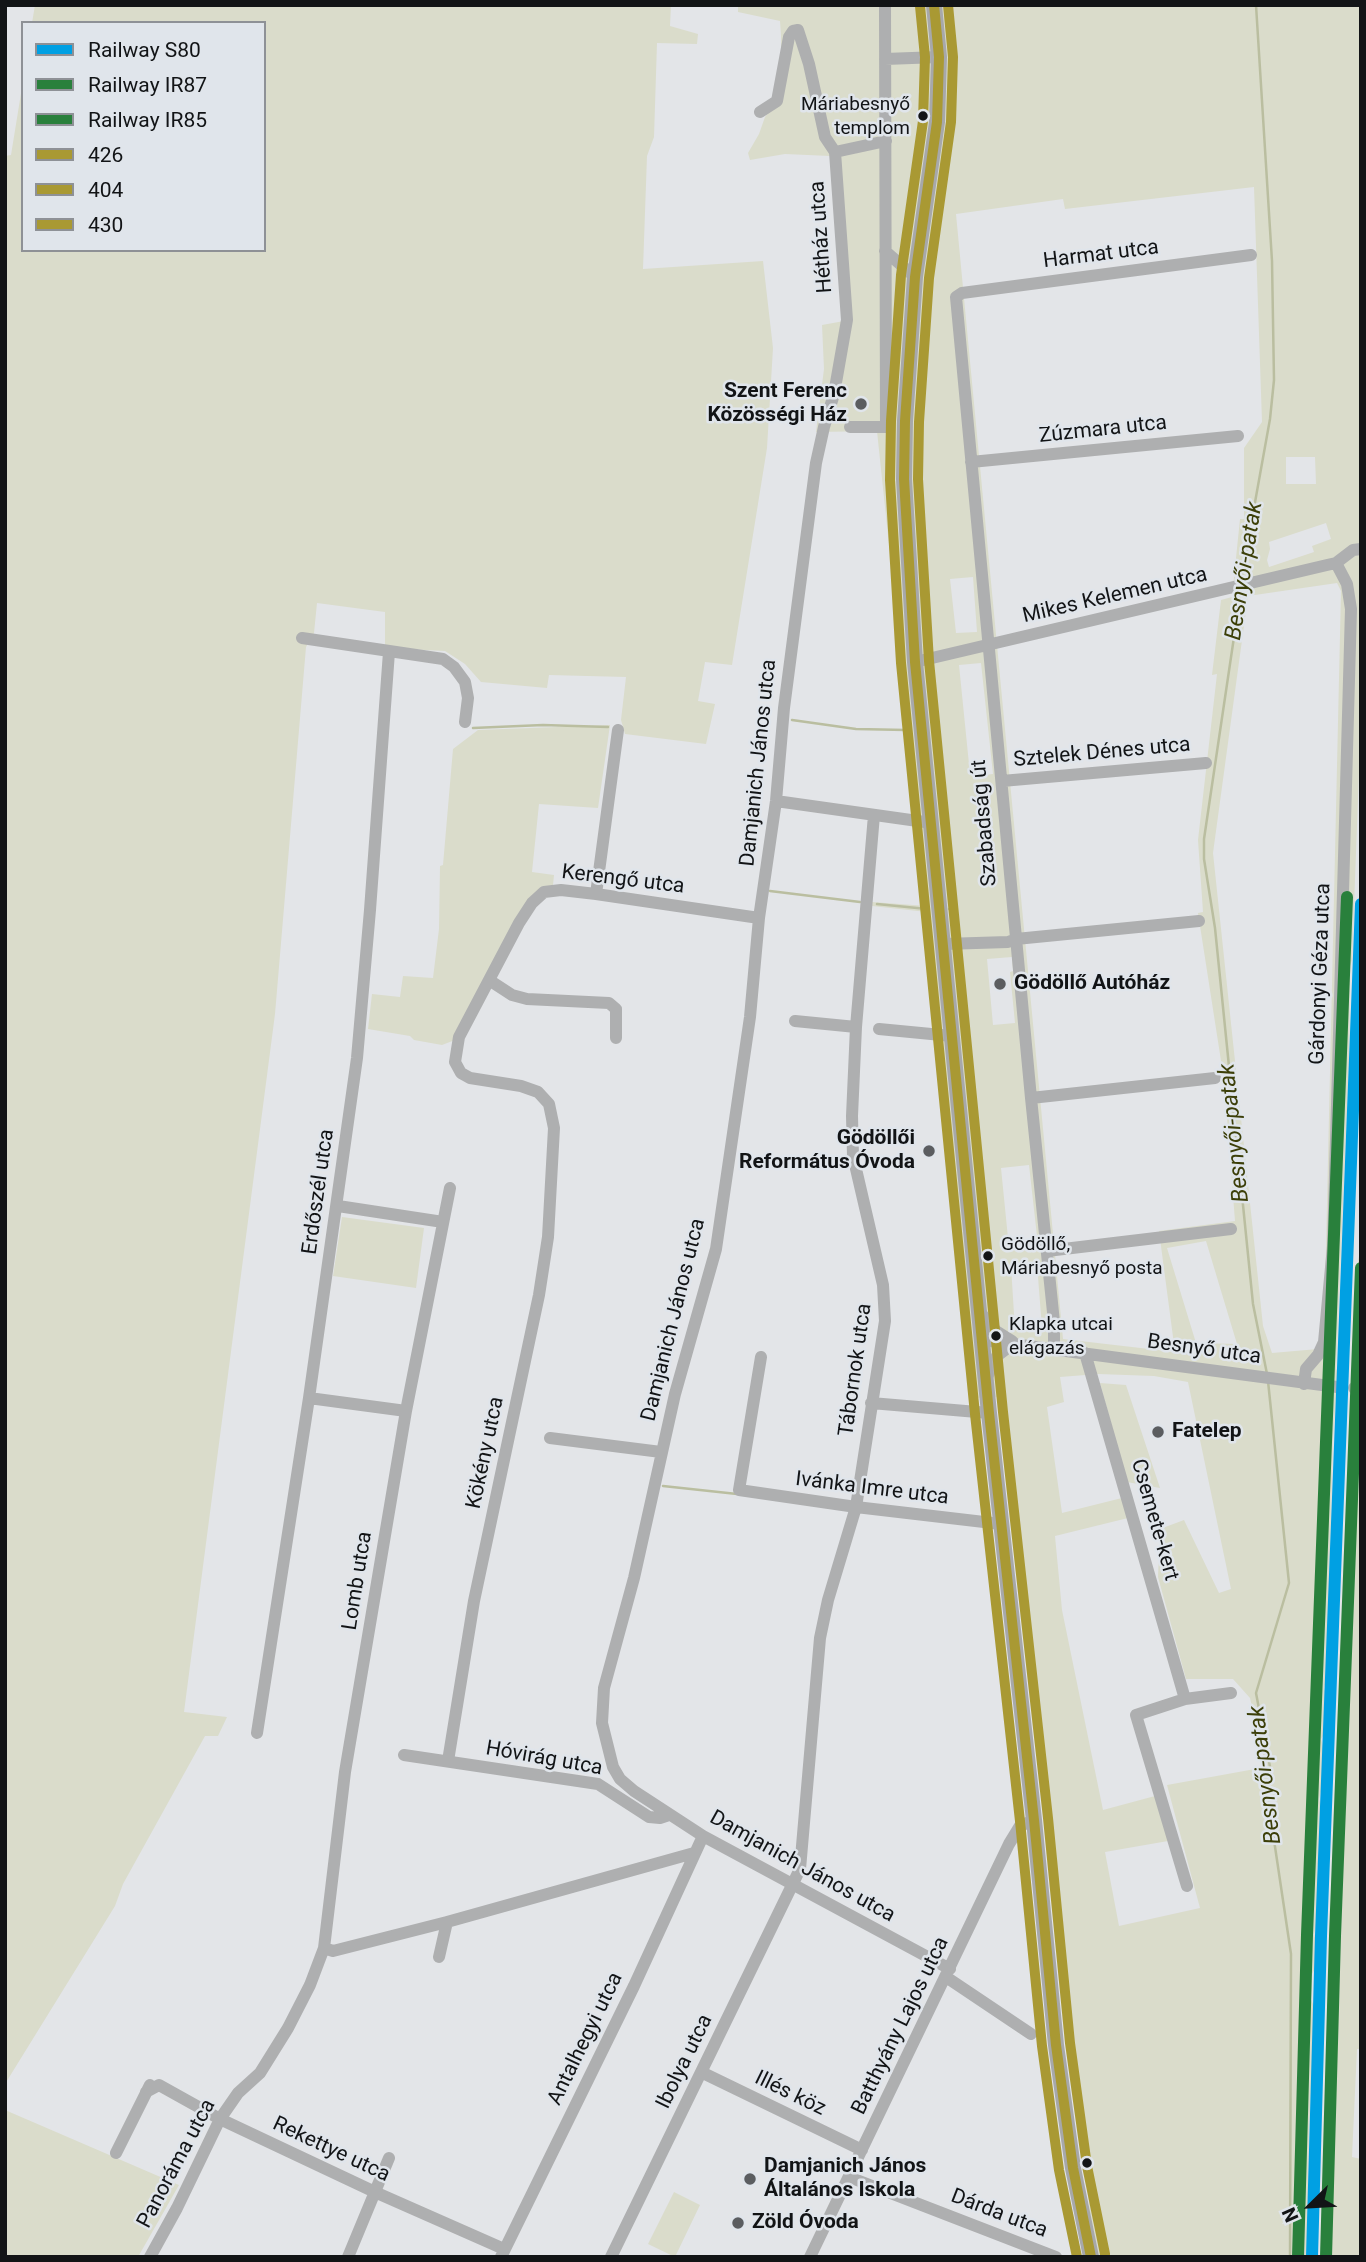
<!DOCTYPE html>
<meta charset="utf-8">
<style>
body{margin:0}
#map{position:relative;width:1366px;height:2262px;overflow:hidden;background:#e3e5e8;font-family:Roboto,sans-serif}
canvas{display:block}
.frame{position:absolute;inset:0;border:7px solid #121416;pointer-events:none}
.legend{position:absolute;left:21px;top:21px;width:245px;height:231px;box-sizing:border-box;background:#e0e5eb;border:2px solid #8e9196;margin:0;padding:9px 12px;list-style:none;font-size:21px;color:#121416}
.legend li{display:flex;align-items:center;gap:14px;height:35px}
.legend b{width:35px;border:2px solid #8e9196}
.north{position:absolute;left:1275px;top:2171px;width:70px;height:70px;-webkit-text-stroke:5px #e0e5eb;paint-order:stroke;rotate:246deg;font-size:19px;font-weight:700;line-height:28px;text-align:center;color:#121416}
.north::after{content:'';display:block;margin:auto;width:24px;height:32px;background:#121416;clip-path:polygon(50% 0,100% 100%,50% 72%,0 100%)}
</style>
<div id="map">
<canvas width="1366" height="2262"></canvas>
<div class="frame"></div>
<ul class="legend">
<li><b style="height:9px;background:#00a0e3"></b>Railway S80</li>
<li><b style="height:9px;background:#29803c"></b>Railway IR87</li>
<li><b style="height:9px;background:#29803c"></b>Railway IR85</li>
<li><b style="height:9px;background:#a99933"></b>426</li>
<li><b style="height:9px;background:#a99933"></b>404</li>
<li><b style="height:9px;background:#a99933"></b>430</li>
</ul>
<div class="north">N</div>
</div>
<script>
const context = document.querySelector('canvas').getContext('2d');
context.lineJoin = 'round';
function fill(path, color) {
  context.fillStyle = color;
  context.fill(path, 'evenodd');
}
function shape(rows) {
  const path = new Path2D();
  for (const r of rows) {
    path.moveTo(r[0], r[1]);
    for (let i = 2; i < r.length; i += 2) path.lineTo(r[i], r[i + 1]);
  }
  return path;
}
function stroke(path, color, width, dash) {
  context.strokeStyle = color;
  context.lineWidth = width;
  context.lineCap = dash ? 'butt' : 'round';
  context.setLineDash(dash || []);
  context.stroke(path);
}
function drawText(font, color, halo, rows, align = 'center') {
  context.font = font + ' Roboto,sans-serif';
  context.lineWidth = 5;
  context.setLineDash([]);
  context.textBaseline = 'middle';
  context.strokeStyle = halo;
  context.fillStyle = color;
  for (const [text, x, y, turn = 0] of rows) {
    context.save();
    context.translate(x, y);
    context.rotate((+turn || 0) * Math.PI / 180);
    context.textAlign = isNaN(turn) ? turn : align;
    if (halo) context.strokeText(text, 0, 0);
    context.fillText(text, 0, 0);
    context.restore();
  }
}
const green = shape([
 [35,5,671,5,670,26,698,34,697,44,657,43,654,137,647,156,643,269,763,261,773,348,767,448,732,665,705,662,698,701,715,704,706,744,625,734,621,720,626,677,549,675,547,688,481,682,465,664,445,651,385,648,385,612,317,603,314,633,306,647,275,1014,184,1712,227,1717,218,1736,205,1736,123,1884,115,1906,5,2084,5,156,11,155,23,81,23,250,264,250,264,23,32,23],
 [738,5,1361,5,1361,719,1352,960,1350,966,1349,1060,1336,1369,1338,1372,1333,1438,1327,1678,1324,1688,1326,1694,1325,1733,1321,1739,1324,1749,1323,1783,1319,1799,1322,1810,1320,1854,1317,1869,1319,1880,1318,1918,1314,1934,1317,1945,1316,1967,1312,1974,1311,2000,1315,2008,1312,2043,1313,2049,1309,2130,1307,2257,1098,2257,1093,2241,1000,1397,975,1398,927,912,872,906,872,902,927,906,877,431,816,432,824,369,822,325,844,321,830,156,785,154,750,160,748,153,759,134,765,117,771,109,781,58,781,35,780,21,738,12],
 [1254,187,1262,422,1244,448,1244,519,1240,519,1232,597,1221,600,1212,675,1217,674,1198,840,1203,912,1198,913,1224,1080,1235,1221,1159,1231,1175,1352,1063,1339,956,214,1063,199,1065,209],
 [1286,457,1315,457,1316,484,1286,484],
 [1326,523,1331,539,1312,546,1314,552,1269,567,1267,560,1270,549,1269,542],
 [973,577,977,632,956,633,950,579],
 [1337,583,1341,591,1325,1290,1318,1349,1272,1353,1263,1326,1213,853,1248,596],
 [981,663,993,774,975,776,970,774,959,665],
 [1012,957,1013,971,1010,972,1015,1023,993,1025,987,959],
 [1029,1165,1038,1245,1009,1248,1001,1168],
 [1206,1241,1237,1344,1196,1343,1167,1248],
 [1037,1264,1042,1328,1015,1330,1011,1266],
 [1098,1374,1154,1376,1188,1382,1231,1589,1219,1593,1184,1520,1160,1529,1158,1577,1186,1679,1233,1679,1250,1698,1266,1767,1167,1785,1200,1908,1119,1926,1105,1852,1168,1841,1155,1796,1103,1810,1062,1610,1055,1536,1128,1518,1122,1498,1062,1513,1047,1407,1064,1402,1060,1377],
 [610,725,598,808,539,804,532,872,554,875,553,885,528,900,455,1040,442,1045,414,1040,410,1036,368,1029,372,994,400,997,403,976,433,978,439,929,440,866,443,865,453,749,478,730],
 [342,1217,424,1228,416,1288,333,1276],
 [1361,1249,1361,2049,1357,2049,1352,2157,1361,2159,1361,2257,1325,2257,1328,2135,1331,2124,1329,2119,1332,2050,1335,2045,1333,2035,1333,2000,1336,1984,1334,1979,1340,1864,1338,1859,1342,1799,1342,1750,1345,1745,1343,1734,1344,1694,1346,1689,1346,1641,1355,1413,1353,1403,1357,1342,1358,1260],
 [1100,1383,1126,1385,1160,1488,1127,1482],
 [5,2110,179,2185,138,2257,5,2257],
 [674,2192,700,2205,675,2257,648,2244]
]);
const stream = shape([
 [1241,580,1270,419,1274,380,1272,261,1256,5],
 [1241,590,1204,839,1204,859,1215,928,1253,1304,1267,1374],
 [792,720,856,729,906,730],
 [473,728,543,725,608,727],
 [770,891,860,902],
 [877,904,927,909],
 [949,909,952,909],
 [1268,1381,1289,1583,1256,1693,1271,1772,1267,1793,1291,1954,1290,2257],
 [663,1486,737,1494]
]);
const minor = shape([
 [885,59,939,57],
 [760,112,777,101,789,37,793,31,798,30,809,64,825,137,835,152],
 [835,152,847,320,834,394,824,427,816,463,784,708,776,801,759,918,750,1017,716,1249,675,1394,634,1578,604,1688,602,1723,613,1767,620,1779,634,1791,703,1836,950,1969],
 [835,152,886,141],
 [885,251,915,277],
 [850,427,886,427,885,5],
 [971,462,1238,436],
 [302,638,443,659,454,667,465,682,468,698,465,722],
 [915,662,1327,565,1336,563,1353,550,1361,549],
 [1002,781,1206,763],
 [776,801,932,823],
 [596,894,618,730],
 [944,944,1008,942,1016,939,1199,921],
 [489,980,512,995,527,999,609,1003,616,1009,616,1038],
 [795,1021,856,1027],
 [879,1029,952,1036],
 [1031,1098,1215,1078],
 [338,1206,443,1222],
 [1047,1251,1231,1229],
 [980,1312,996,1331,1012,1341],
 [983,1340,1337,1387],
 [1054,1348,1054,1322,1031,1098,956,297,962,293,1251,255],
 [1085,1353,1185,1699,1231,1693],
 [761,1357,739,1490,856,1507,1001,1524],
 [987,1377,997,1356,1014,1343],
 [1304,1384,1306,1369,1318,1355,1324,1342,1333,1246,1351,609,1347,584,1336,563],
 [1354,1388,1361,1388],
 [309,1398,406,1411],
 [871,1403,989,1413],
 [550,1438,661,1452],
 [1185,1699,1136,1715,1187,1886],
 [257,1733,309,1398,357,1058,370,910,389,652],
 [404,1755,598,1784,649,1817,660,1818,669,1815],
 [448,1761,474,1601,539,1295,548,1237,554,1128,549,1104,538,1092,521,1086,470,1078,461,1073,455,1062,459,1037,519,923,532,903,544,892,561,890,596,894,759,918],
 [324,1948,333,1951,447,1922,694,1853],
 [439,1957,447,1922],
 [946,1977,1031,2034],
 [701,2072,862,2150],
 [146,2092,159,2085,220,2119,377,2193,504,2249],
 [116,2153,150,2085],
 [849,2177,1056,2257],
 [150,2257,177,2208,220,2119,238,2093,260,2073,288,2028,310,1985,324,1948,345,1772,406,1411,450,1188],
 [348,2257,389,2158],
 [501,2257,634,1986,703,1836],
 [611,2257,800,1869,820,1638,828,1600,856,1507,885,1321,883,1285,853,1156,852,1116,856,1027,874,815],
 [810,2257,1009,1844,1020,1826,1034,1820]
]);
const major = shape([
 [934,5,939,57,937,122,915,277,905,421,904,479,915,662,989,1413,1034,1820,1056,2045,1073,2168,1091,2257]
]);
const bus1 = shape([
 [934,5,939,57,937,122,915,277,905,421,904,479,915,662,989,1413,1034,1820,1056,2045,1073,2168,1091,2257]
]);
const bus2 = shape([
 [920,6,925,57,923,121,901,275,891,421,890,480,901,663,975,1414,1020,1821,1042,2046,1059,2170,1077,2257]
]);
const bus3 = shape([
 [948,5,953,57,951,122,929,278,919,422,918,479,929,661,1003,1412,1048,1818,1070,2043,1087,2166,1105,2254]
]);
const rail1 = shape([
 [1312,2257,1321,1936,1361,904]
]);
const rail2 = shape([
 [1326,2257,1335,1936,1361,1268]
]);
const rail3 = shape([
 [1298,2257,1307,1935,1347,897]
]);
const markers = [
 [923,116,6,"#121416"],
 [861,404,7,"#5b5d60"],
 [1000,984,7,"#5b5d60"],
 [929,1151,7,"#5b5d60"],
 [988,1256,6,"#121416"],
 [996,1336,6,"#121416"],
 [1158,1432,7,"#5b5d60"],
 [1087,2163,6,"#121416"],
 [750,2179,7,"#5b5d60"],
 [738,2223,7,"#5b5d60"]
];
const busNames = [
 ["Máriabesnyő",910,105,"right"],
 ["templom",910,129,"right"],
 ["Gödöllő,",1001,1245],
 ["Máriabesnyő posta",1001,1269],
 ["Klapka utcai",1009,1325],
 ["elágazás",1009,1349]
];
const streetNames = [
 ["Hétház utca",822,237,-94],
 ["Harmat utca",1101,255,-7],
 ["Zúzmara utca",1103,430,-6],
 ["Mikes Kelemen utca",1115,596,-13],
 ["Sztelek Dénes utca",1102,753,-5],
 ["Damjanich János utca",759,763,-84],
 ["Szabadság út",985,823,-95],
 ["Kerengő utca",623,880,7],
 ["Gárdonyi Géza utca",1321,974,-88],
 ["Erdőszél utca",319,1192,-82],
 ["Damjanich János utca",674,1320,-76],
 ["Besnyő utca",1204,1350,8],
 ["Tábornok utca",856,1370,-82],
 ["Kökény utca",486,1453,-78],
 ["Ivánka Imre utca",872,1489,7],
 ["Csemete-kert",1154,1520,74],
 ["Lomb utca",358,1581,-81],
 ["Hóvirág utca",544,1759,10],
 ["Damjanich János utca",802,1867,29],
 ["Batthyány Lajos utca",901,2026,-64],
 ["Antalhegyi utca",586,2039,-64],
 ["Ibolya utca",685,2062,-64],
 ["Illés köz",790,2094,26],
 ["Rekettye utca",331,2150,25],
 ["Panoráma utca",177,2164,-62],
 ["Dárda utca",999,2214,21]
];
const poiNames = [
 ["Szent Ferenc",847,392,"right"],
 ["Közösségi Ház",847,416,"right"],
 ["Gödöllő Autóház",1014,984],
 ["Gödöllői",915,1139,"right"],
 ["Református Óvoda",915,1163,"right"],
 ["Fatelep",1172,1432],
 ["Damjanich János",764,2167],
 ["Általános Iskola",764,2191],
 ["Zöld Óvoda",752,2223]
];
const waterNames = [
 ["Besnyői-patak",1245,571,-81],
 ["Besnyői-patak",1235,1133,-96],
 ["Besnyői-patak",1266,1775,-97]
];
fill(green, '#dadccb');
stroke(stream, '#babea0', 2.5);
stroke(minor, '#aeafb0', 12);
stroke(major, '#a7a8aa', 16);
stroke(bus1, '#a99933', 10);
stroke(bus2, '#a99933', 10);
stroke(bus3, '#a99933', 10);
stroke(rail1, '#00a0e3', 12);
stroke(rail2, '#29803c', 12);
stroke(rail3, '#29803c', 12);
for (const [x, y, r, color] of markers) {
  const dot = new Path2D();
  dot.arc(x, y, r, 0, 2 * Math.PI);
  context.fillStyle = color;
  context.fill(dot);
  stroke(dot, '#e0e5eb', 2.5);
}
drawText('19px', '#121416', '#e0e5eb', busNames, 'left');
drawText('21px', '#121416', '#e0e5eb', streetNames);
drawText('bold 21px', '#121416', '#e0e5eb', poiNames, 'left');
drawText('italic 23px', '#3c3f09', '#e0e5eb', waterNames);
</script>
